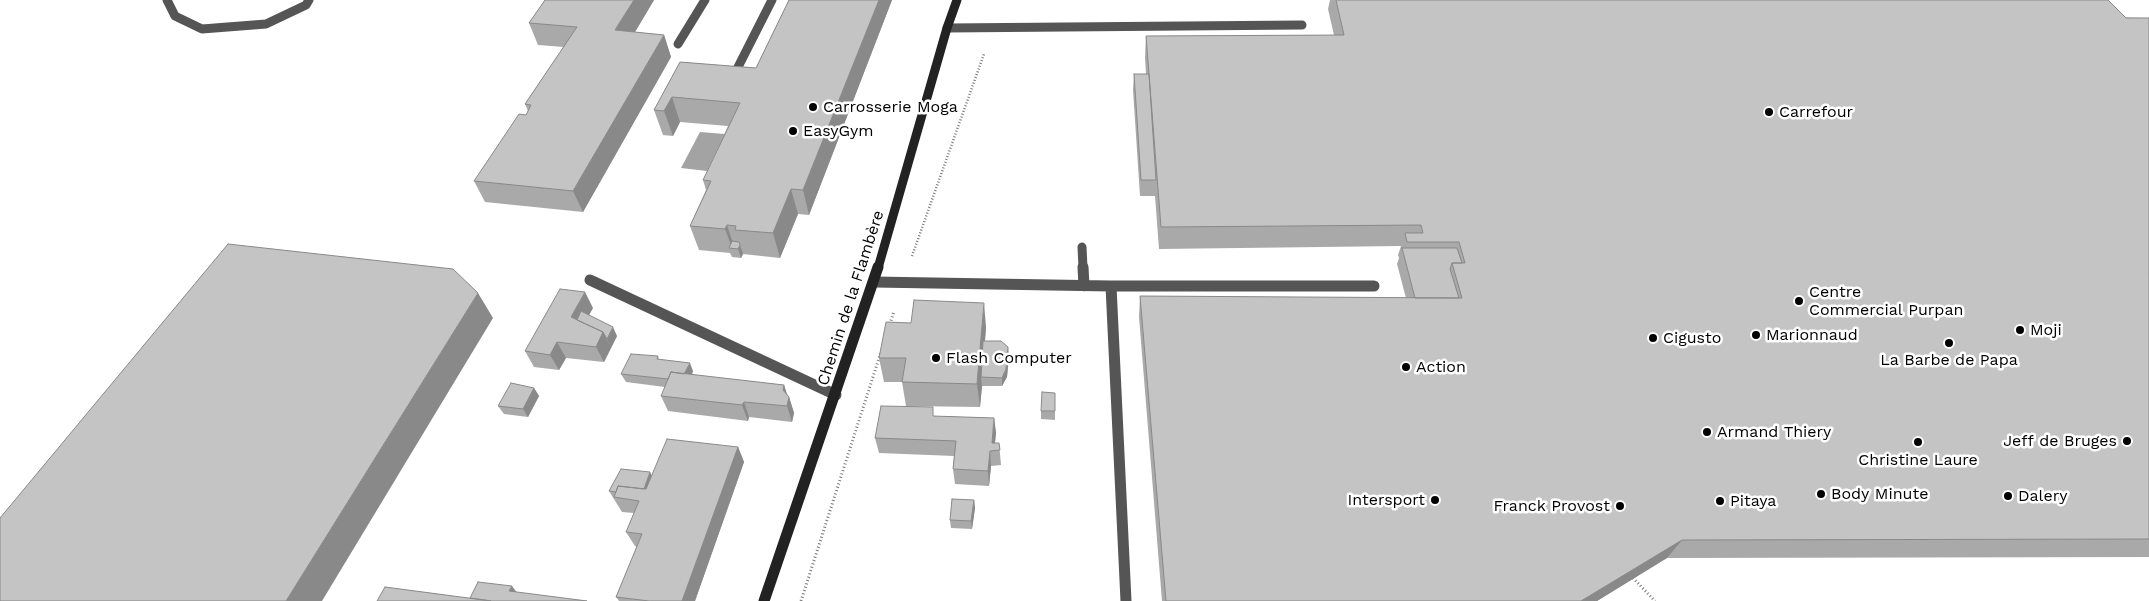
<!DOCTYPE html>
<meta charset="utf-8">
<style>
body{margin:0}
canvas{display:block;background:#fff}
</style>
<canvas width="2149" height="601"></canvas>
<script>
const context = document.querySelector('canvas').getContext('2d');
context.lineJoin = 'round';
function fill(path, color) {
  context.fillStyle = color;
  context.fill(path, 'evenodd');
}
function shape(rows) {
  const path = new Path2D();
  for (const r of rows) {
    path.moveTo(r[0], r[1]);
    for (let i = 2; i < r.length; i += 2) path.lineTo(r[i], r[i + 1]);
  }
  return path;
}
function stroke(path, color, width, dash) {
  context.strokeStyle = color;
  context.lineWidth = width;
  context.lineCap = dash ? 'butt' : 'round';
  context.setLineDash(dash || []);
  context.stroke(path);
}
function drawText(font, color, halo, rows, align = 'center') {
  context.font = font + ' "Work Sans",sans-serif';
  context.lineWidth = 5;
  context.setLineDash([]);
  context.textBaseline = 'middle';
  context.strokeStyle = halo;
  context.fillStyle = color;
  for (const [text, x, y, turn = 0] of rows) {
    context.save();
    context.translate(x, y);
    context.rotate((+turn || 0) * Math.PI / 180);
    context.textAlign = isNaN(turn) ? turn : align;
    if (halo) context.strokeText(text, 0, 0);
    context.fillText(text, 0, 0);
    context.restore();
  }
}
const water = shape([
 [700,132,725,134,707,171,681,168]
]);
const pathFar1 = shape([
 [912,256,984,54]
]);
const path = shape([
 [890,324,894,311],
 [1633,578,1655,601],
 [801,601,881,352]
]);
const laneFar1 = shape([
 [167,0,175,16,202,29,266,24,306,5,309,0],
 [947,28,1302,25],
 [678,44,705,0],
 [735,73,772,0],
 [1082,247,1083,268]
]);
const lane = shape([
 [1083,267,1084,286],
 [874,282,1111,286],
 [1126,601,1111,286,1374,286]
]);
const street = shape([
 [590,280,836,395]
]);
const secondaryFar1 = shape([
 [878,268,947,28,957,0]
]);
const secondary = shape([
 [764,601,878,267]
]);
const wall = shape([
 [545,0,654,0,635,32,664,35,671,57,583,212,485,202,474,181,526,115,528,111,525,104,564,47,538,45,529,23],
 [789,0,892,0,809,215,798,214,780,258,743,254,741,258,732,257,730,253,699,250,690,226,706,190,703,180,728,126,680,122,673,136,663,135,654,110,680,62,756,68],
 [1330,0,2149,18,2149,557,1667,558,1597,601,1162,601,1139,317,1140,296,1406,298,1397,264,1399,258,1398,255,1401,246,1159,249,1155,196,1140,196,1133,90,1134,74,1146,74,1145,58,1146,36,1334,35,1328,9],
 [593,308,589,315,617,336,604,362,566,358,559,370,534,367,525,351],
 [986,327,985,341,1009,356,1007,377,1002,386,982,386,980,407,906,406,902,382,884,382,879,358],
 [658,356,659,360,693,371,692,375,784,385,787,395,789,397,794,413,792,422,749,417,748,421,668,411,661,396,665,387,626,382,621,374],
 [534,388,539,396,528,417,504,414,498,406],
 [1055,401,1055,420,1041,419,1041,411],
 [934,416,994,418,996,433,995,443,999,443,1001,465,991,466,989,486,955,484,953,469,954,456,879,453,875,438],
 [738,447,744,462,695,601,619,601,616,597,637,547,635,546,626,532,634,513,622,512,609,491,652,475],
 [974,500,975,508,972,529,951,528,950,520]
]);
const shadedWall = shape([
 [634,0,654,0,623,52,615,30],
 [879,0,892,0,809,215,803,190],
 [664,35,671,57,583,212,573,191],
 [672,97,680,122,673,136,664,111],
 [791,189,798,214,780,258,773,233],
 [727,225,735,249,732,248,725,229],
 [740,245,743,254,741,258,738,249],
 [585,292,593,308,582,327,571,317],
 [478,293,493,318,322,601,286,601],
 [984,303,986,327,982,377,981,377,982,386,980,407,977,384],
 [613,327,617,336,611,348,607,339],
 [603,332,611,348,604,362,596,347],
 [557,342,566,358,559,370,550,355],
 [1008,347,1009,356,1007,377,1002,386,1002,378],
 [690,363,693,371,684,389,681,380],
 [784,385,789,400,789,397,794,413,792,422,787,406,783,390],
 [534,388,539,396,528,417,523,409],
 [744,402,749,417,748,421,742,405],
 [994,418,996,433,994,451,992,443],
 [738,447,744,462,695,601,682,601],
 [990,451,991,466,989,486,988,471],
 [650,472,654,480,642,494],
 [974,500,975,508,972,529,971,521],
 [1682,540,1667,558,1597,601,1581,601],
 [512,586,518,594,509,591]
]);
const building = shape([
 [545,0,634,0,615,30,664,35,573,191,474,181,519,114,526,115,531,105,525,104,577,27,529,23,545,0],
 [789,0,879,0,803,190,791,189,773,233,735,230,736,226,727,225,725,229,690,226,711,181,703,180,740,103,672,97,664,111,654,110,680,62,756,68,789,0],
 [1336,0,2108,0,2126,18,2149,18,2149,539,1682,540,1581,601,1166,601,1140,296,1462,298,1452,263,1465,263,1459,242,1407,242,1405,233,1423,233,1421,225,1161,227,1146,36,1344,35,1336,0],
 [1134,74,1149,74,1156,180,1141,180,1134,74],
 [732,241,739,242,740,245,738,249,729,248,732,241],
 [228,244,453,269,478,293,286,601,0,601,0,518,228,244],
 [1402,248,1457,248,1462,263,1452,263,1450,269,1459,298,1415,298,1402,248],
 [560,289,585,292,571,317,603,332,596,347,557,342,550,355,525,351,560,289],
 [914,300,984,303,977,384,902,382,906,358,879,358,886,322,911,323,914,300],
 [581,311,613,327,607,339,603,332,577,320,581,311],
 [983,341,1001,341,1008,347,1006,369,1002,378,981,377,983,341],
 [631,354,658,356,657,359,690,363,684,374,671,372,668,379,621,374,631,354],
 [671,372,784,385,783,390,789,397,787,406,744,402,742,405,661,396,671,372],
 [511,383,534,388,523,409,498,406,511,383],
 [1042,392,1055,393,1055,411,1041,411,1042,392],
 [881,406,933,407,933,416,994,418,992,443,999,443,1000,450,990,451,988,471,953,469,956,441,875,438,881,406],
 [667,439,738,447,682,601,649,601,616,597,642,534,626,532,639,501,614,497,618,486,646,489,667,439],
 [621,469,650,472,644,489,618,486,616,492,609,491,621,469],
 [952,499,974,500,971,521,950,520,952,499],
 [478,582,512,586,509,591,587,601,492,601,470,598,478,582],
 [385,587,491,601,377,601,385,587]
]);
const markers = [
 [813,107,5,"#000"],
 [1769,112,5,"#000"],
 [793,131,5,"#000"],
 [1799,301,5,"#000"],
 [2020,330,5,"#000"],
 [1756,335,5,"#000"],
 [1653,338,5,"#000"],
 [1949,343,5,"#000"],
 [936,358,5,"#000"],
 [1406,367,5,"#000"],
 [1707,432,5,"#000"],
 [2127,441,5,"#000"],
 [1918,442,5,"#000"],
 [1821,494,5,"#000"],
 [2008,496,5,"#000"],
 [1435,500,5,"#000"],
 [1720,501,5,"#000"],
 [1620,506,5,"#000"]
];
const poiNames = [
 ["Carrosserie Moga",823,107],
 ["Carrefour",1779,112],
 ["EasyGym",803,131],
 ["Centre",1809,292],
 ["Commercial Purpan",1809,310],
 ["Moji",2030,330],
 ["Marionnaud",1766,335],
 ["Cigusto",1663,338],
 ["Flash Computer",946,358],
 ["La Barbe de Papa",1949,360,"center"],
 ["Action",1416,367],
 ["Armand Thiery",1717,432],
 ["Jeff de Bruges",2117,441,"right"],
 ["Christine Laure",1918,460,"center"],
 ["Body Minute",1831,494],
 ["Dalery",2018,496],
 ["Intersport",1425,500,"right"],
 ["Pitaya",1730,501],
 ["Franck Provost",1610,506,"right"]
];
const streetNames = [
 ["Chemin de la Flambère",851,298,-72]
];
fill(water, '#a3a3a3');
stroke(pathFar1, '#777', 2.5, [1, 2]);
stroke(path, '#777', 3, [1, 2.5]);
stroke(laneFar1, '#555', 9);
stroke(lane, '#555', 11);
stroke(street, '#555', 11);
stroke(secondaryFar1, '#222', 9);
stroke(secondary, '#222', 11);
fill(wall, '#a9a9a9');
fill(shadedWall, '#898989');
fill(building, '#c4c4c4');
stroke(building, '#898989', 1);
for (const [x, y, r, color] of markers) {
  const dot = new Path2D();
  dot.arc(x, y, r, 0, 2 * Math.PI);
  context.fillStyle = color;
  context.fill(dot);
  stroke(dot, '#fff', 2);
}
drawText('16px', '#000', '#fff', poiNames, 'left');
drawText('16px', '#000', '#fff', streetNames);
</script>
